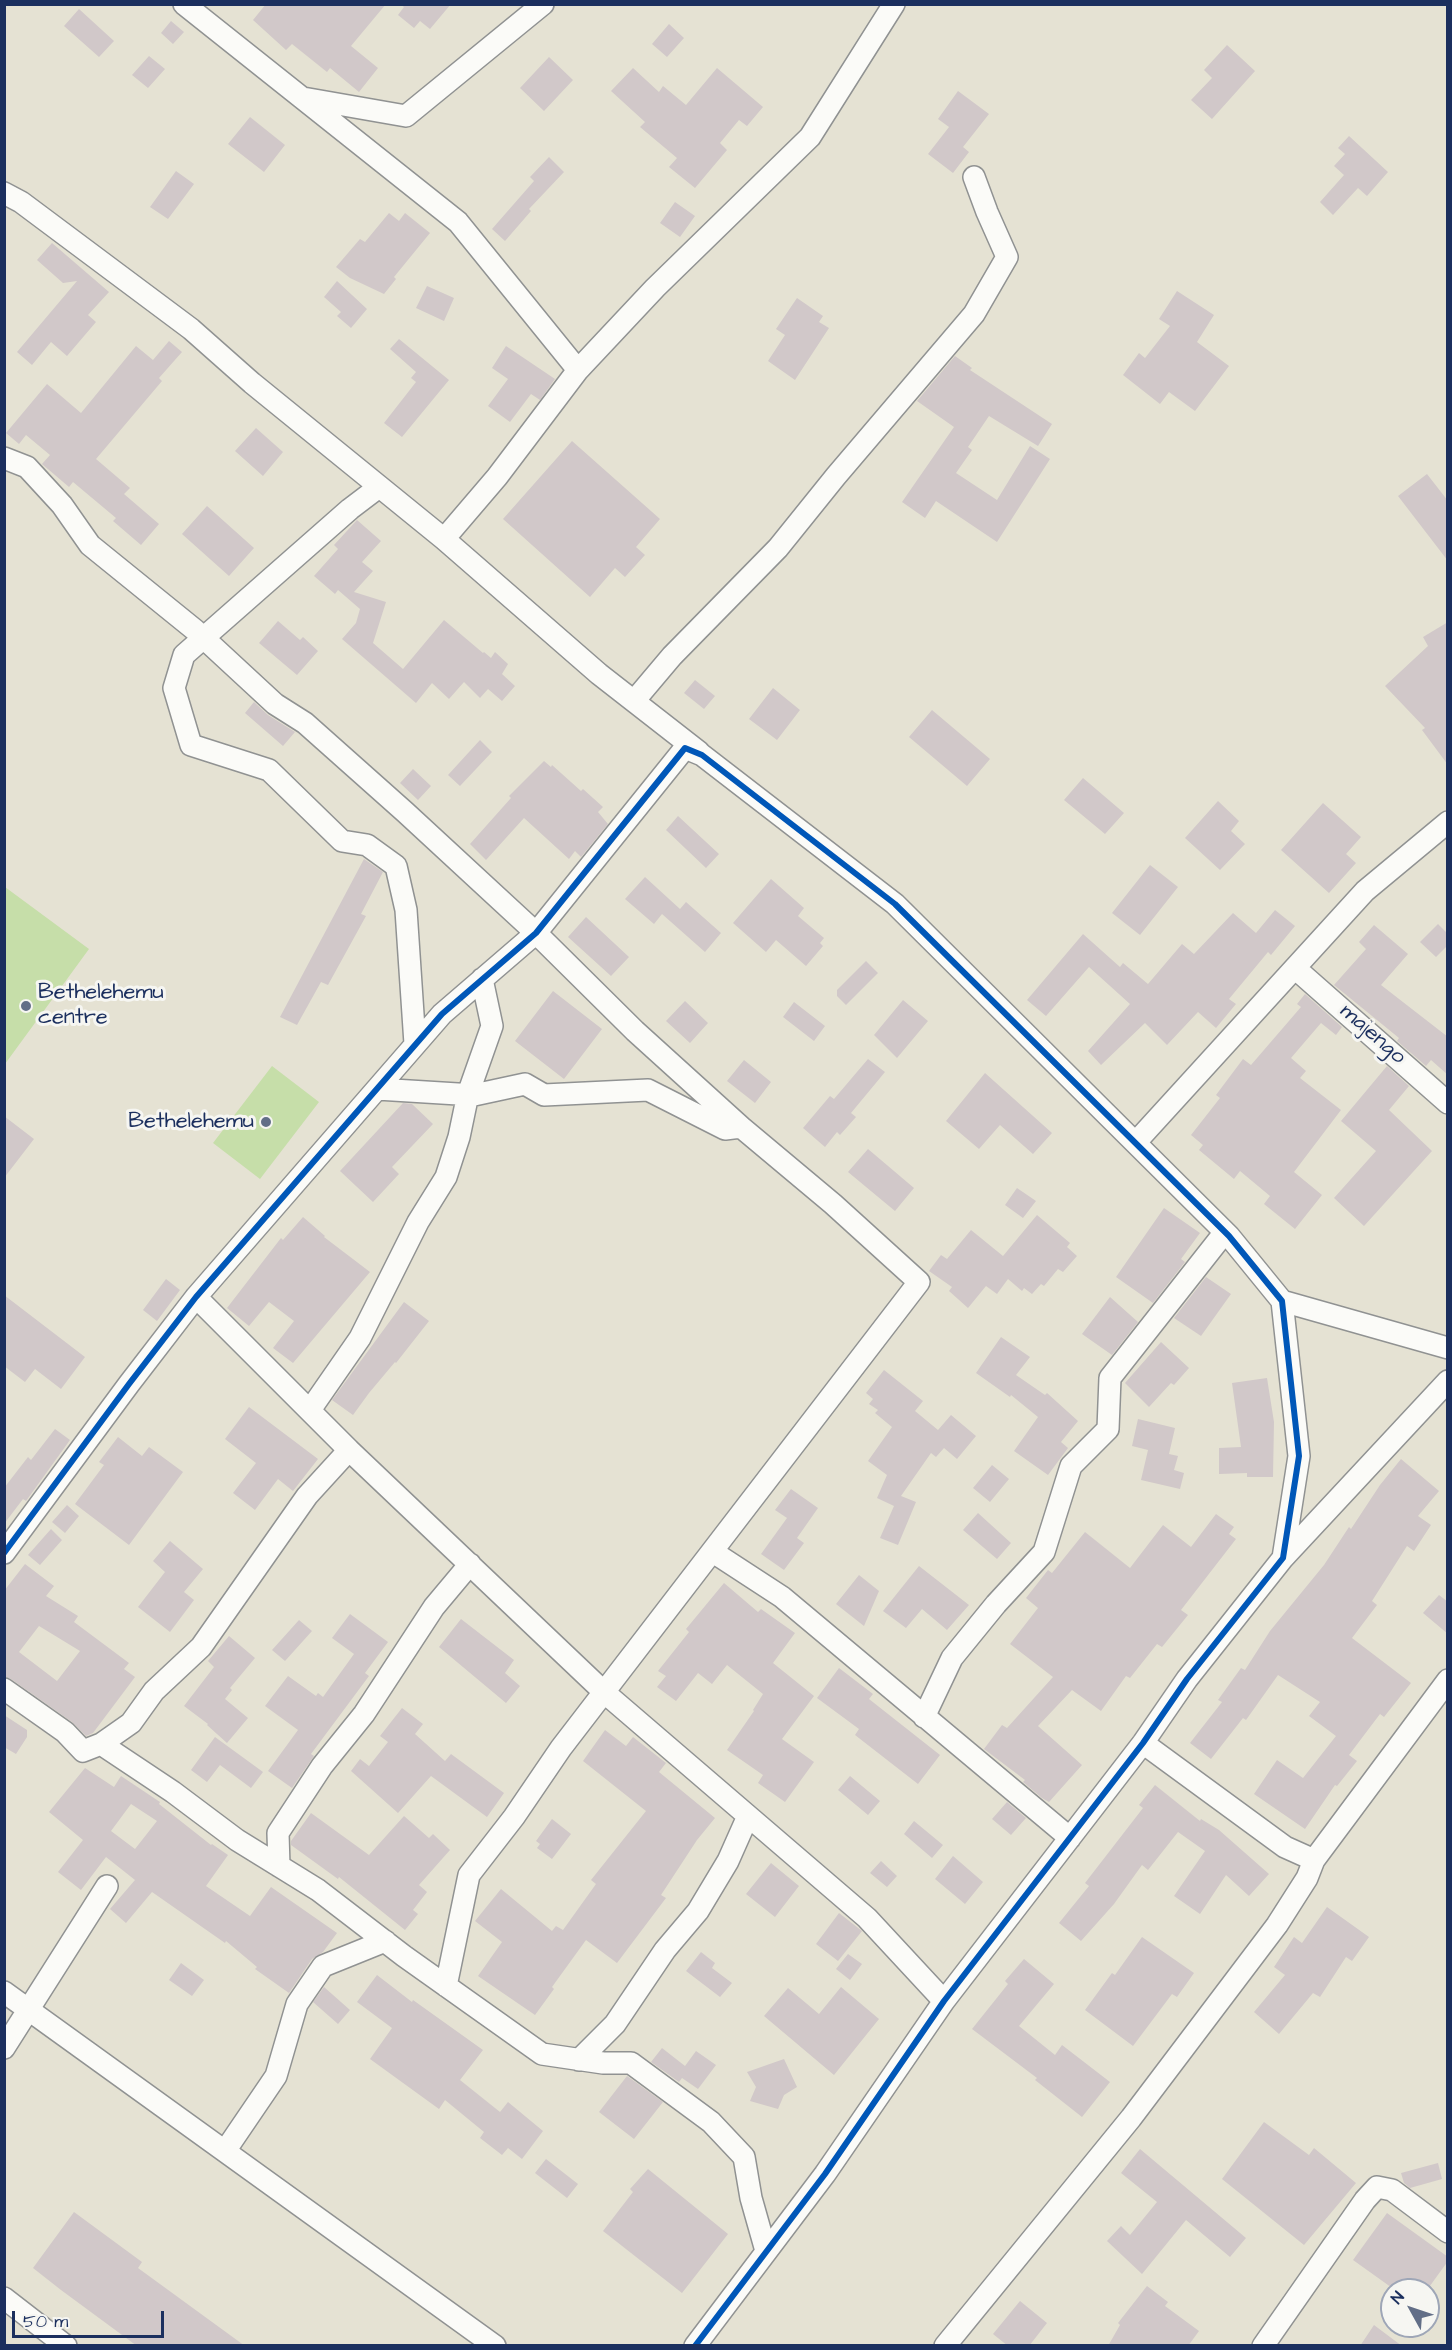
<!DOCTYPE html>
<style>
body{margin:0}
#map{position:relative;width:1452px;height:2350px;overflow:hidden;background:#e5e2d3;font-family:"Architects Daughter",sans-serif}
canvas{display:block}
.frame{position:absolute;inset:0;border:6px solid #1b2f5e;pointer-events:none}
.north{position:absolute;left:1380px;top:2278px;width:60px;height:60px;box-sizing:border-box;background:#f6f6f2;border:2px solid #9ea6b7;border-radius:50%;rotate:310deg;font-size:16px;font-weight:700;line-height:24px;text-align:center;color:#1b2f5e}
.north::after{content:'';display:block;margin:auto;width:21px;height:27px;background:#626e87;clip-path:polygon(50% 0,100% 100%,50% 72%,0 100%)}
.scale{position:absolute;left:12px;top:2311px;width:152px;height:27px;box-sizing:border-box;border:3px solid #1b2f5e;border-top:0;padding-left:8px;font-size:18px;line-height:21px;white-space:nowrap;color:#1b2f5e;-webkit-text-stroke:4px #f6f6f2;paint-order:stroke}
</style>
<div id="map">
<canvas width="1452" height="2350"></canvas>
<div class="frame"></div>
<div class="north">N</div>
<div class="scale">50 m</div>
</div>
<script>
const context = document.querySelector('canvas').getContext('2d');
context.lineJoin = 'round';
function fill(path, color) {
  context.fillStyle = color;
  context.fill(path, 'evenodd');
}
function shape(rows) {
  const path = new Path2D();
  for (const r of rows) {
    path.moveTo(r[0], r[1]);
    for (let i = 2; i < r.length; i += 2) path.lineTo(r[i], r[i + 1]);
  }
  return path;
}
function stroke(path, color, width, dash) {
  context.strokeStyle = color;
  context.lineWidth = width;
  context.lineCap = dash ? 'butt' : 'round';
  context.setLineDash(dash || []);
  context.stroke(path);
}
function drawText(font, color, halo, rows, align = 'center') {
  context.font = font + ' "Architects Daughter",sans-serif';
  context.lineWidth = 6;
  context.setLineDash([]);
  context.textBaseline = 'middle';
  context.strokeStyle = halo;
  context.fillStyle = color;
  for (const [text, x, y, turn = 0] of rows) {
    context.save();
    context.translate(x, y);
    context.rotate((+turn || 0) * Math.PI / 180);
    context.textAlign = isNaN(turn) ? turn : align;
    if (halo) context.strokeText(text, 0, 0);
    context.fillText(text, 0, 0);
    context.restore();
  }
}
const green = shape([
 [5,887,89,949,5,1064],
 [272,1066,319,1102,260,1179,213,1143]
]);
const building = shape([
 [266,4,386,4,351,46,378,68,359,92,330,68,327,72,292,44,286,50,253,20],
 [400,4,451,4,430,29,420,21,414,28,398,15,404,7],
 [79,9,114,41,99,57,64,26],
 [171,21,184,32,173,44,161,33],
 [669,24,684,38,667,57,652,44],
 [1227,45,1255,71,1212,119,1191,100,1212,78,1204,70],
 [149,56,165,69,148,88,132,75],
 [549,57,573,80,544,111,520,88],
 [633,68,659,92,663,86,686,105,717,68,763,107,747,126,739,120,720,143,727,150,695,188,669,167,677,158,640,127,645,122,611,91],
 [958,91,989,114,963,147,969,152,953,173,928,154,949,127,938,119],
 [250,117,285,145,264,172,228,144],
 [1349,136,1388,172,1367,196,1358,188,1333,215,1320,202,1344,175,1334,166,1345,154,1338,148],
 [549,157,564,172,529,209,531,211,505,241,492,229,534,181,530,177],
 [176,171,194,184,168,219,150,207],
 [675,202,695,216,680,237,660,223],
 [389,213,399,221,405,213,430,233,394,277,396,279,384,294,350,278,336,267,360,239,365,242],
 [52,243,109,292,88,315,96,322,67,356,51,342,32,365,17,352,77,281,63,283,37,260],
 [337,281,367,309,351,328,337,316,341,312,324,297],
 [427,286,454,298,444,321,416,308],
 [1177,291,1214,315,1197,342,1229,366,1195,411,1169,392,1160,404,1123,375,1139,353,1145,358,1170,326,1159,319],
 [797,298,823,316,819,322,829,328,795,380,768,361,785,335,776,329],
 [399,339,449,380,402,437,384,423,416,382,411,378,416,372,390,349],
 [169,341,182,352,159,378,162,381,96,459,130,488,124,494,159,524,141,545,113,521,116,518,73,482,69,487,42,464,50,455,26,435,19,444,6,433,47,384,81,413,136,346,153,360],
 [506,346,555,379,540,400,531,394,510,422,488,406,508,379,492,368],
 [955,356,972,368,970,370,1052,424,1038,446,989,416,968,447,972,450,956,473,997,500,1030,446,1050,459,997,542,936,501,925,518,902,502,954,427,917,401],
 [256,428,283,452,263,476,235,451],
 [572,441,660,519,636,547,645,555,625,577,615,568,590,597,503,519],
 [1427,474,1448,501,1448,561,1398,496],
 [207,506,254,548,229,576,182,534],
 [357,520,381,541,362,562,373,571,354,592,386,602,373,643,403,669,444,620,483,653,484,652,491,658,495,652,508,664,502,674,515,686,502,701,488,689,480,698,464,682,449,699,432,683,416,703,342,639,356,623,360,609,338,590,335,594,314,576,338,549,334,545],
 [278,621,300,640,303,637,318,651,297,675,259,643],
 [1448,622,1448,765,1422,730,1425,728,1385,686,1428,646,1423,637],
 [695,680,715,696,704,709,684,693],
 [773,688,800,710,777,740,749,719],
 [254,702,268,715,295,732,283,746,245,713],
 [932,710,990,759,967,786,909,737],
 [480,740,492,752,460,786,448,775],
 [544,761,551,767,552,765,581,791,583,789,603,807,598,812,608,824,581,857,575,851,569,859,524,818,486,860,470,844,511,798,509,796],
 [413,769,431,786,418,800,400,783],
 [1083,778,1124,813,1105,834,1064,800],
 [1218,801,1239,821,1231,831,1245,844,1220,870,1185,838],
 [1323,803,1361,837,1346,854,1356,863,1329,893,1281,850],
 [678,816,719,854,706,868,666,830],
 [364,859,383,872,361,914,366,916,328,985,321,982,297,1025,280,1017],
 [1150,865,1178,887,1140,935,1112,913],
 [645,877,680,909,686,902,721,933,705,952,662,914,654,924,625,899],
 [771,879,804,908,798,916,824,938,820,943,823,946,806,966,776,940,766,952,733,923],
 [1275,910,1295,926,1271,955,1268,952,1229,999,1236,1004,1216,1028,1198,1012,1167,1045,1145,1023,1101,1065,1088,1051,1130,1004,1089,967,1046,1016,1027,1000,1083,934,1120,967,1123,963,1148,984,1182,944,1194,954,1233,913,1256,933],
 [586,917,629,957,611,976,568,937],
 [1438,924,1448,934,1448,945,1436,957,1420,942],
 [1374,925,1408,954,1381,985,1448,1037,1448,1075,1431,1060,1426,1066,1397,1041,1399,1038,1334,985,1366,949,1359,942],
 [866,961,878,973,846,1005,837,996,837,990],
 [553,991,602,1029,564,1079,515,1041],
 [1305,994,1342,1027,1336,1035,1321,1023,1291,1058,1306,1071,1300,1078,1341,1110,1294,1172,1322,1195,1295,1229,1264,1204,1270,1196,1240,1171,1234,1179,1199,1150,1203,1145,1191,1135,1220,1098,1216,1095,1243,1059,1251,1065,1301,1007,1297,1004],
 [903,1000,928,1021,897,1058,874,1035],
 [685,1001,708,1023,690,1043,666,1021],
 [794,1002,825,1026,814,1041,783,1017],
 [868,1059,885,1072,851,1113,856,1117,840,1135,837,1132,825,1147,803,1128,830,1096,834,1099],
 [744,1060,771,1082,755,1103,727,1081],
 [1387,1066,1409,1086,1389,1110,1432,1151,1364,1226,1334,1198,1376,1151,1341,1121],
 [985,1073,1052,1133,1033,1154,1000,1125,979,1149,946,1121],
 [403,1103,412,1104,433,1124,392,1167,399,1174,373,1202,340,1171],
 [4,1116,34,1139,4,1178],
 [868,1149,914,1188,895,1211,848,1172],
 [1017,1188,1036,1201,1023,1218,1005,1205],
 [1164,1208,1200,1233,1181,1259,1185,1262,1153,1303,1116,1277],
 [1037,1215,1070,1243,1067,1247,1077,1256,1063,1272,1058,1269,1044,1286,1041,1284,1032,1294,1024,1288,1022,1291,1008,1279,997,1294,986,1286,968,1308,949,1291,952,1287,929,1271,941,1255,947,1259,971,1230,1003,1256],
 [303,1217,325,1236,324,1237,370,1272,293,1363,273,1348,294,1321,269,1302,249,1326,227,1308,281,1238,283,1240],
 [1206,1277,1231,1294,1201,1336,1174,1318],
 [166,1279,180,1290,157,1321,143,1310],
 [4,1295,85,1357,61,1389,35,1369,25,1382,4,1366],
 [1110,1297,1138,1322,1112,1355,1082,1334],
 [404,1302,429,1321,396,1363,395,1362,369,1393,353,1415,332,1400],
 [1001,1337,1030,1357,1016,1375,1045,1395,1047,1393,1078,1421,1061,1442,1068,1448,1048,1475,1014,1451,1038,1417,1011,1395,1010,1397,976,1373],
 [1161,1342,1189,1368,1174,1385,1171,1383,1149,1407,1125,1383],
 [884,1370,923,1401,915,1411,938,1430,951,1415,976,1436,957,1459,944,1448,936,1457,931,1453,901,1496,916,1502,898,1545,880,1538,894,1506,877,1498,887,1475,868,1461,892,1427,875,1413,878,1410,869,1404,873,1399,866,1393],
 [1267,1378,1274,1422,1273,1477,1247,1477,1247,1473,1219,1474,1219,1448,1241,1447,1232,1383],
 [249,1407,318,1459,293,1491,278,1479,255,1510,233,1493,256,1463,225,1439],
 [1138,1419,1175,1428,1169,1454,1178,1456,1174,1470,1184,1473,1180,1489,1141,1480,1148,1450,1132,1446],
 [55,1429,70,1440,26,1501,23,1499,4,1524,4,1488,28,1457,31,1460],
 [118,1437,142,1456,149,1447,183,1472,129,1545,75,1504,104,1465,99,1462],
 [1401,1459,1439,1491,1418,1516,1431,1525,1414,1551,1407,1546,1372,1601,1377,1605,1352,1638,1411,1683,1384,1717,1380,1714,1349,1755,1357,1761,1337,1786,1335,1785,1305,1829,1254,1794,1277,1760,1303,1778,1336,1736,1309,1716,1320,1702,1278,1675,1246,1720,1243,1718,1211,1759,1190,1743,1222,1702,1218,1700,1241,1668,1245,1670,1270,1631,1324,1565,1349,1527,1351,1529,1380,1485],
 [992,1465,1009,1479,990,1502,973,1488],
 [791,1489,818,1508,797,1538,804,1543,784,1570,761,1554,787,1518,775,1510],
 [67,1505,79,1516,65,1533,52,1522],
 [978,1513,1011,1543,997,1559,963,1530],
 [1216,1514,1234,1527,1229,1534,1236,1539,1181,1610,1188,1615,1162,1647,1157,1644,1130,1678,1126,1676,1101,1711,1072,1690,1038,1726,1082,1765,1049,1802,1042,1798,1023,1782,1025,1780,984,1749,1002,1725,1007,1728,1053,1677,1010,1644,1038,1608,1026,1598,1048,1570,1052,1573,1085,1532,1130,1568,1163,1525,1191,1547],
 [51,1529,62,1540,40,1565,28,1555],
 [170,1541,203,1569,184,1592,194,1600,170,1632,138,1607,165,1572,153,1561],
 [25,1564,54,1586,46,1596,78,1616,74,1622,129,1663,124,1669,135,1677,93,1733,86,1736,72,1722,11,1679,4,1676,4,1591],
 [39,1626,80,1651,57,1681,19,1652],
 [919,1566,969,1605,947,1630,922,1609,906,1628,883,1611],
 [859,1575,879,1591,864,1626,836,1604],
 [724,1583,758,1612,761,1609,795,1633,773,1663,814,1696,782,1739,814,1762,785,1802,758,1783,763,1775,727,1750,754,1711,753,1710,763,1694,727,1665,712,1684,698,1673,676,1701,657,1687,666,1676,658,1671,689,1632,686,1629],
 [1439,1595,1448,1602,1448,1634,1423,1613],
 [350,1614,388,1642,365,1673,369,1676,311,1754,314,1756,292,1788,268,1771,298,1730,265,1706,288,1676,316,1696,318,1693,323,1697,354,1654,332,1638],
 [461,1619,514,1660,505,1673,520,1686,506,1703,439,1647],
 [299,1620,312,1631,285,1661,272,1650],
 [229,1636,255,1658,230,1688,232,1690,225,1699,248,1718,227,1743,207,1725,208,1724,184,1706,214,1667,208,1661],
 [839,1668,873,1694,869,1699,940,1755,918,1784,855,1735,859,1729,817,1698],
 [402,1708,423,1724,415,1734,445,1761,451,1754,504,1793,487,1817,431,1776,398,1813,351,1771,360,1759,369,1766,388,1742,380,1736],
 [4,1715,27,1730,27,1737,16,1754,4,1747],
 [605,1730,626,1746,633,1737,666,1763,659,1772,715,1818,697,1840,661,1895,666,1898,617,1963,586,1940,552,1987,554,1989,535,2015,478,1976,502,1942,475,1921,501,1889,552,1931,556,1926,563,1930,596,1884,591,1880,646,1811,583,1761],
 [215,1737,263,1772,251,1788,220,1765,207,1782,191,1770],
 [85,1768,114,1787,121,1776,160,1802,159,1804,211,1845,212,1844,228,1855,206,1886,250,1916,271,1887,337,1933,323,1952,312,1959,289,1993,255,1969,257,1967,226,1941,225,1943,152,1892,126,1923,110,1909,135,1880,106,1857,81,1890,58,1872,83,1840,49,1812],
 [131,1804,157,1821,135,1849,111,1831],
 [850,1776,880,1801,868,1815,838,1790],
 [1155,1785,1200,1821,1201,1819,1219,1830,1269,1874,1249,1896,1226,1875,1200,1914,1174,1896,1205,1851,1178,1832,1148,1870,1142,1865,1114,1904,1081,1941,1059,1923,1089,1886,1085,1883,1143,1808,1139,1805],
 [1007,1802,1026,1818,1011,1835,992,1819],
 [311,1813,369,1855,404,1816,429,1838,433,1834,450,1850,419,1885,427,1892,413,1910,418,1914,405,1930,339,1877,338,1879,291,1845,291,1841],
 [552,1819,571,1834,552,1859,537,1848,540,1844,536,1841],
 [914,1821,943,1845,932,1858,904,1834],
 [953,1856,983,1882,965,1904,935,1879],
 [881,1861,897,1876,887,1887,870,1873],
 [771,1863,799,1886,775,1917,746,1894],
 [1327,1907,1369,1937,1352,1961,1346,1957,1320,1997,1313,1993,1279,2034,1254,2012,1285,1975,1274,1967,1294,1937,1302,1943],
 [839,1913,862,1931,838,1961,816,1944],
 [1142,1937,1194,1973,1177,1997,1172,1994,1133,2046,1085,2010,1112,1973,1115,1975],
 [701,1952,715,1963,712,1968,732,1983,720,1997,686,1971],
 [848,1954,862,1964,850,1980,836,1969],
 [1024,1959,1054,1984,1019,2026,1055,2055,1062,2045,1110,2082,1082,2117,1035,2080,1037,2078,972,2029,1008,1984,1005,1981],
 [181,1963,204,1980,192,1996,169,1980],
 [377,1975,412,2002,413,2000,483,2050,460,2080,500,2112,508,2102,543,2131,522,2159,508,2148,502,2155,480,2138,484,2132,445,2100,439,2109,370,2059,392,2028,357,2002],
 [324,1987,350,2010,338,2024,313,2002],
 [841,1987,879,2019,834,2075,764,2016,788,1988,819,2014],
 [662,2048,685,2066,696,2051,716,2065,698,2089,682,2078,679,2082,651,2062],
 [784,2059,797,2087,784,2095,778,2109,750,2101,756,2087,747,2072],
 [627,2076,663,2102,634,2139,599,2112],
 [1264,2122,1309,2155,1314,2148,1356,2183,1304,2245,1222,2179],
 [1140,2149,1246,2238,1230,2257,1186,2220,1142,2274,1107,2241,1121,2226,1130,2235,1157,2202,1121,2173],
 [546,2159,578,2184,567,2198,535,2173],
 [1438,2163,1442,2179,1410,2188,1404,2183,1401,2173],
 [648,2169,728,2234,682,2293,603,2231,633,2192,630,2189],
 [74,2212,142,2262,138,2268,245,2346,137,2346,61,2290,33,2268],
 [1387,2213,1448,2257,1448,2261,1427,2290,1395,2290,1353,2260],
 [1147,2286,1168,2302,1165,2306,1199,2331,1188,2346,1108,2346,1120,2325,1118,2323],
 [1020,2301,1047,2323,1029,2346,1008,2346,993,2334],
 [1374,2325,1402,2346,1360,2346]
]);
const minor = shape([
 [184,4,458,222,578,370,497,477,444,539,599,674,699,752],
 [303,98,406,116,543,4],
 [4,193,21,202,191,329,252,383,444,539],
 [578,370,655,288,810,137,894,4],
 [4,458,27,467,62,505,90,545,195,630,275,704,305,723,405,812,536,933,635,1031,741,1127,833,1204,919,1282,561,1748,514,1817,469,1875,446,1986],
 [379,487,350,509,184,655,174,688,191,745,269,770,342,841,367,845,396,866,406,910,415,1044],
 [634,701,672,656,778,548,836,476,974,314,1007,257,987,212,974,177],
 [1296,969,1448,1103],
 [377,1089,474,1095,525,1084,544,1095,648,1090,725,1129,741,1127],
 [1136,1142,1365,891,1448,822],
 [196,1297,349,1450,605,1693,867,1918,944,2001],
 [1282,1301,1448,1348],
 [310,1410,360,1338,418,1222,446,1177,459,1137,468,1094,492,1026,482,979],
 [713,1552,782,1597,1070,1838],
 [4,1553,129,1384,196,1297,442,1014,536,933,685,748,702,755,895,904,1229,1236,1282,1301,1299,1456,1283,1558,1187,1679,1143,1743,944,2001,825,2174,695,2346],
 [1283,1558,1448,1381],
 [4,1689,65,1732,83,1751,101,1744,173,1792,237,1840,318,1890,404,1956,542,2054,603,2063,631,2063,711,2122,744,2157,751,2198,766,2251],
 [924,1717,952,1658,996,1604,1044,1552,1071,1466,1108,1429,1110,1378,1225,1232],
 [1143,1743,1285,1847,1314,1860,1448,1680],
 [101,1744,131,1723,154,1691,201,1647,307,1496,349,1450],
 [279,1866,278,1833,322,1766,364,1714,434,1607,470,1564],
 [4,1992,495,2346],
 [4,2048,107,1886],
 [579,2060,615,2024,665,1950,698,1911,728,1861,748,1816],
 [225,2151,276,2076,297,2004,323,1966,385,1941],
 [4,2298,66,2346],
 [945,2346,1131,2118,1277,1925,1307,1878,1314,1860],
 [1263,2346,1365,2200,1377,2187,1392,2190,1448,2232]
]);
const cycleway = shape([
 [4,1553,129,1384,196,1297,442,1014,536,933,685,748,702,755,895,904,1229,1236,1282,1301,1299,1456,1283,1558,1187,1679,1143,1743,944,2001,825,2174,695,2346]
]);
const markers = [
 [26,1006,6,"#626e87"],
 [266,1122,6,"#626e87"]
];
const poiNames = [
 ["Bethelehemu",38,993],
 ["centre",38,1018],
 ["Bethelehemu",254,1122,"right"]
];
const streetNames = [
 ["majengo",1372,1035,41]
];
fill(green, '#c6dea9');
fill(building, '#d1c8c9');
stroke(minor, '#909292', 24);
stroke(minor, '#fbfbf8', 21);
stroke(cycleway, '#0057b8', 6);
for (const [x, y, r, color] of markers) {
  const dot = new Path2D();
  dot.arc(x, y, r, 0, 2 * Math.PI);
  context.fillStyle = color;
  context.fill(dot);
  stroke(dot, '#f6f6f2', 2);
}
drawText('22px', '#1b2f5e', '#f6f6f2', poiNames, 'left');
drawText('22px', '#1b2f5e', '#f6f6f2', streetNames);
</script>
